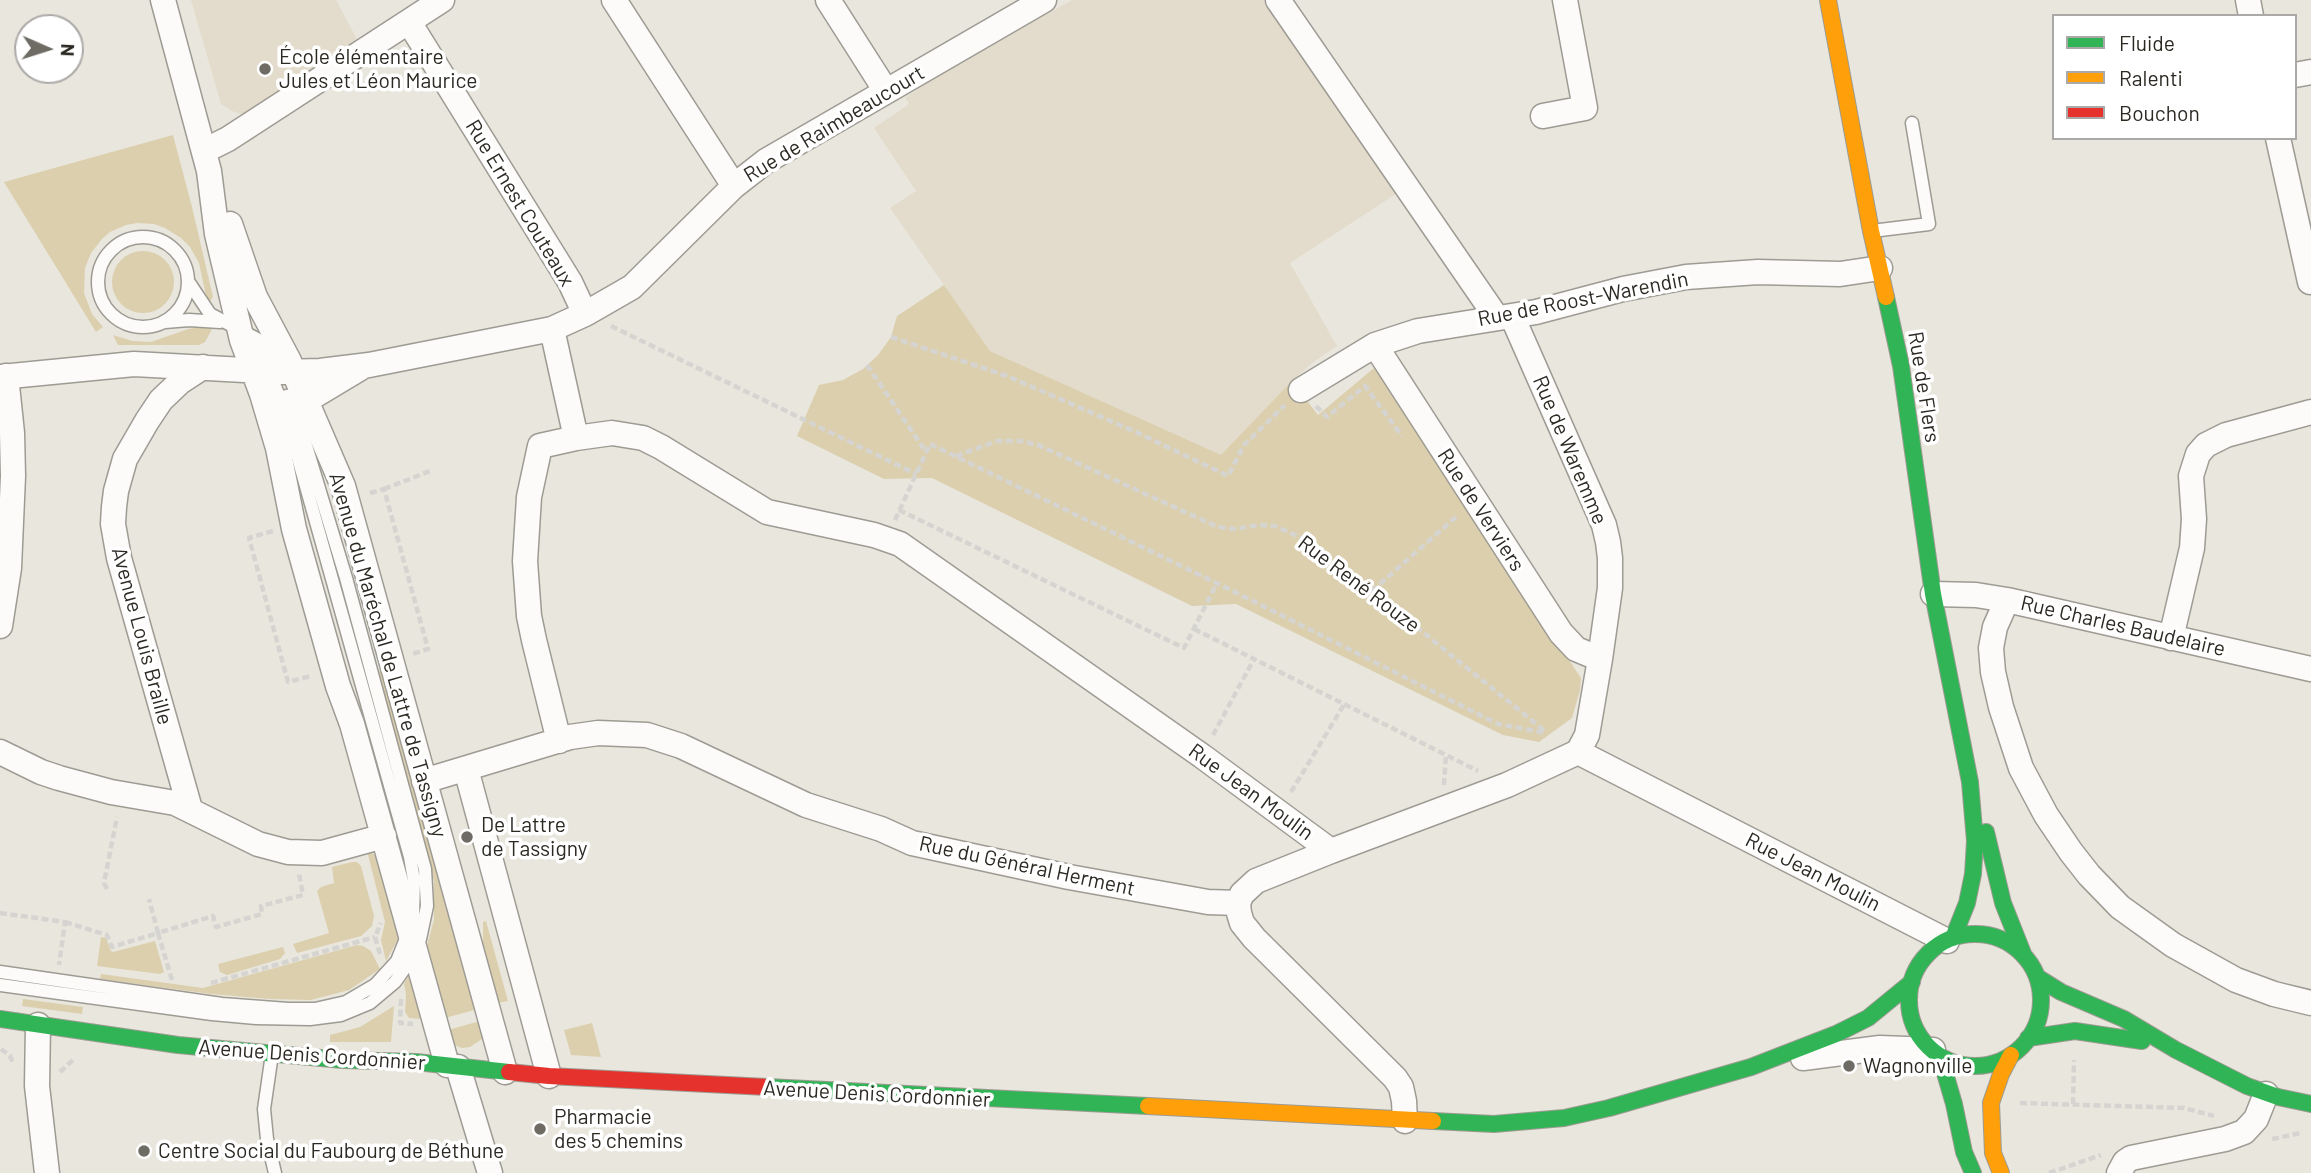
<!DOCTYPE html>
<meta charset="utf-8">
<style>
body{margin:0}
#map{position:relative;width:2311px;height:1173px;overflow:hidden;background:#e9e6dd;font-family:Barlow,sans-serif}
canvas{display:block}
.legend{position:absolute;left:2052px;top:14px;width:245px;height:126px;box-sizing:border-box;background:#fff;border:2px solid #aba9a7;margin:0;padding:9px 12px;list-style:none;font-size:21px;color:#2c2923}
.legend li{display:flex;align-items:center;gap:14px;height:35px}
.legend b{width:35px;border:2px solid #aba9a7}
.north{position:absolute;left:14px;top:14px;width:70px;height:70px;box-sizing:border-box;background:#fff;border:2px solid #aba9a7;border-radius:50%;rotate:93deg;font-size:19px;font-weight:700;line-height:28px;text-align:center;color:#2c2923}
.north::after{content:'';display:block;margin:auto;width:24px;height:32px;background:#6e6b64;clip-path:polygon(50% 0,100% 100%,50% 72%,0 100%)}
</style>
<div id="map">
<canvas width="2311" height="1173"></canvas>
<ul class="legend">
<li><b style="height:9px;background:#30b455"></b>Fluide</li>
<li><b style="height:9px;background:#ff9f0a"></b>Ralenti</li>
<li><b style="height:9px;background:#e5322d"></b>Bouchon</li>
</ul>
<div class="north">N</div>
</div>
<script>
const context = document.querySelector('canvas').getContext('2d');
context.lineJoin = 'round';
function fill(path, color) {
  context.fillStyle = color;
  context.fill(path, 'evenodd');
}
function shape(rows) {
  const path = new Path2D();
  for (const r of rows) {
    if (r.length === 3) {
      path.moveTo(r[0] + r[2], r[1]);
      path.arc(r[0], r[1], r[2], 0, 2 * Math.PI);
      continue;
    }
    path.moveTo(r[0], r[1]);
    for (let i = 2; i < r.length; i += 2) path.lineTo(r[i], r[i + 1]);
  }
  return path;
}
function stroke(path, color, width, dash) {
  context.strokeStyle = color;
  context.lineWidth = width;
  context.lineCap = dash ? 'butt' : 'round';
  context.setLineDash(dash || []);
  context.stroke(path);
}
function drawText(font, color, halo, rows, align = 'center') {
  context.font = font + ' Barlow,sans-serif';
  context.lineWidth = 7;
  context.setLineDash([]);
  context.textBaseline = 'middle';
  context.strokeStyle = halo;
  context.fillStyle = color;
  for (const [text, x, y, turn = 0] of rows) {
    context.save();
    context.translate(x, y);
    context.rotate((+turn || 0) * Math.PI / 180);
    context.textAlign = isNaN(turn) ? turn : align;
    if (halo) context.strokeText(text, 0, 0);
    context.fillText(text, 0, 0);
    context.restore();
  }
}
const built = shape([
 [191,0,336,0,359,43,252,113,242,114,232,111,221,104],
 [1072,0,1265,0,1396,194,1290,263,1337,346,1312,363,1292,381,1222,456,990,351,890,208,916,191,874,128,909,104,905,98,930,81]
]);
const green = shape([
 [173,135,192,207,213,297,210,301,206,296,199,263,190,247,181,238,165,228,154,224,137,223,126,225,110,232,102,239,91,253,85,268,84,293,92,314,103,327,96,332,4,182],
 [143,282,31],
 [944,285,990,351,1221,455,1292,381,1318,415,1374,368,1581,678,1580,690,1572,718,1539,742,1503,735,1236,604,1192,606,932,478,884,479,797,436,819,385,843,380,863,369,878,355,891,337,897,316],
 [200,327,212,329,205,342,199,345,118,345,113,335,132,341,151,342,188,329],
 [387,668,482,1008,441,1019,424,956,434,920,434,881,377,671],
 [367,851,377,856,399,937,386,961,381,940,385,922],
 [352,862,357,862,361,866,374,916,372,926,361,936,297,953,293,944,329,933,317,891,321,887,334,883,332,867],
 [486,921,508,1001,498,1003,483,950,483,922],
 [101,937,106,938,111,951,113,952,155,941,164,972,160,974,97,966],
 [357,945,363,946,371,951,380,969,349,990,311,1000,269,999,211,994,100,979,101,974,203,988],
 [283,947,285,953,280,959,227,975,220,972,218,964],
 [410,974,421,1014,421,1019,409,1018,405,1012,406,995,404,983],
 [23,999,83,1007,82,1014,22,1006],
 [394,1006,391,1042,330,1042,330,1035,360,1027],
 [484,1020,482,1039,470,1047,462,1048,454,1045,444,1031],
 [592,1023,601,1057,571,1055,564,1030]
]);
const path = shape([
 [611,326,916,474],
 [891,337,1007,376,1136,432,1228,476,1244,445,1285,405],
 [867,365,926,452],
 [1316,406,1327,417,1365,386,1402,436],
 [956,456,997,441,1020,441,1038,445,1218,527,1235,529,1259,525,1275,526,1302,538,1331,558,1545,731],
 [384,489,430,471],
 [370,493,384,489,428,649,412,654],
 [899,510,1184,648,1217,583],
 [895,520,930,444,1239,594,1498,724,1546,733],
 [273,531,249,538,288,682,311,676],
 [1372,591,1457,516],
 [1194,629,1478,771],
 [1213,735,1254,659],
 [1444,785,1446,754],
 [1291,792,1345,703],
 [107,889,104,883,117,817],
 [0,913,65,922,59,965],
 [65,922,107,935,112,947,158,933,149,899],
 [380,954,375,937,381,923],
 [172,980,158,933,213,916,216,927,262,914,261,906,303,895,299,874],
 [211,983,375,937],
 [401,999,400,1023,413,1024],
 [1,1049,10,1056,13,1063],
 [60,1072,74,1059],
 [2020,1103,2184,1108,2214,1116],
 [2073,1104,2074,1060],
 [2272,1139,2301,1133],
 [2049,1173,2101,1155]
]);
const lane = shape([
 [1872,231,1929,224,1912,123],
 [143,282,45],
 [188,281,210,314,259,340,269,349,276,360],
 [165,322,189,320,220,322],
 [250,340,265,360,286,415,410,857,414,880,413,915],
 [0,972,222,1004,288,1009,315,1009,346,1002,375,985,397,961,407,936],
 [0,985,212,1014,256,1018,310,1019,341,1015,370,1003,395,982,412,958,420,939,427,906,425,869,346,578,292,399],
 [272,1054,264,1109,267,1139,275,1173]
]);
const street = shape([
 [163,0,209,171,217,234,242,340,262,394,278,448,294,529,338,686,352,724,447,1065],
 [614,0,734,186],
 [828,0,886,91],
 [1278,0,1497,318],
 [2248,0,2251,16],
 [409,22,570,282,585,314],
 [2295,75,2311,72],
 [1543,116,1585,108,1565,0],
 [2278,138,2310,282],
 [204,151,228,139,442,0],
 [230,224,255,297,289,361,343,486,505,1072],
 [1512,316,1604,525,1608,542,1610,558,1610,588,1600,659,1587,735,1578,752],
 [552,329,576,438,540,446,529,497,525,561,529,616,534,640,559,741],
 [1375,345,1561,633,1576,649,1600,659],
 [0,377,134,364,281,372,320,371,369,365,552,329,585,314,632,287,734,186,766,161,1044,0],
 [1301,390,1375,345,1418,331,1536,312,1623,289,1686,277,1758,272,1840,274,1880,268],
 [266,407,314,396,359,369],
 [576,438,612,433,643,438,661,447,767,512,874,535,900,544,1202,756,1331,851,1507,785,1578,752],
 [1933,594,1976,595,2007,600,2311,669],
 [2007,600,1995,627,1991,648,1993,672,2001,707,2021,768,2046,815,2071,852,2089,875,2120,907,2173,945,2236,980,2274,994,2311,1003],
 [0,626,9,568,13,476,12,433,6,376],
 [2171,638,2192,548,2194,519,2191,476,2198,454,2206,445,2226,435,2311,412],
 [0,752,41,772,59,778,111,792,175,803,258,844,288,852,322,853,384,836],
 [1578,752,1947,941],
 [466,769,549,1076],
 [424,781,570,737,598,733,647,735,681,746,806,805,881,829,912,843,1069,877,1208,902,1238,903],
 [190,809,119,558,113,524,114,507,116,491,125,459,147,421,161,400,180,382,203,367],
 [1331,851,1256,881,1242,894,1238,903,1239,913,1242,923,1254,938,1395,1078,1401,1087,1404,1101,1405,1121],
 [38,1025,37,1086,47,1173],
 [1803,1058,1880,1048,1933,1050],
 [458,1067,490,1173],
 [2119,1173,2125,1162,2131,1158,2225,1139,2244,1132,2256,1119,2266,1094]
]);
const fast = shape([
 [1886,297,1901,366,1933,594,1970,782,1975,841,1973,874,1967,903,1953,938],
 [1986,832,2003,903,2024,956],
 [1975,1000,66],
 [2037,977,2061,992,2124,1019,2176,1050,2247,1086,2278,1097,2311,1104],
 [0,1019,178,1045,343,1060,416,1062,509,1072],
 [2028,1038,2075,1031,2142,1041],
 [1940,1056,1954,1104,1964,1152,1973,1173],
 [767,1087,1148,1106],
 [1433,1121,1494,1124,1564,1118,1609,1108,1751,1067,1836,1034,1868,1018,1912,982]
]);
const slow = shape([
 [1828,0,1871,231,1886,297],
 [1148,1106,1433,1121],
 [2001,1173,1993,1153,1991,1103,2001,1074,2011,1055]
]);
const jam = shape([
 [509,1072,549,1076,767,1087]
]);
const markers = [
 [265,69,7,"#6e6b64"],
 [467,837,7,"#6e6b64"],
 [1849,1066,7,"#6e6b64"],
 [540,1129,7,"#6e6b64"],
 [144,1151,7,"#6e6b64"]
];
const poiNames = [
 ["École élémentaire",279,57],
 ["Jules et Léon Maurice",279,81],
 ["De Lattre",481,825],
 ["de Tassigny",481,849],
 ["Wagnonville",1863,1066],
 ["Pharmacie",554,1117],
 ["des 5 chemins",554,1141],
 ["Centre Social du Faubourg de Béthune",158,1151]
];
const streetNames = [
 ["Rue de Raimbeaucourt",834,124,-31],
 ["Rue Ernest Couteaux",520,203,59],
 ["Rue de Roost-Warendin",1583,299,-11],
 ["Rue de Flers",1924,387,81],
 ["Rue de Waremme",1570,450,67],
 ["Rue de Verviers",1481,510,57],
 ["Rue René Rouze",1359,584,37],
 ["Rue Charles Baudelaire",2123,626,13],
 ["Avenue Louis Braille",142,636,75],
 ["Avenue du Maréchal de Lattre de Tassigny",388,655,74],
 ["Rue Jean Moulin",1251,792,36],
 ["Rue du Général Herment",1027,866,12],
 ["Rue Jean Moulin",1813,872,27],
 ["Avenue Denis Cordonnier",312,1055,4],
 ["Avenue Denis Cordonnier",877,1094,3]
];
fill(built, '#e3dccc');
fill(green, '#dbcfad');
stroke(lane, '#9d9b93', 15);
stroke(street, '#9d9b93', 27);
stroke(fast, '#9d9b93', 18);
stroke(slow, '#9d9b93', 18);
stroke(jam, '#9d9b93', 18);
stroke(path, '#d5d4d1', 4.5, [7, 3.5]);
stroke(lane, '#fcfbfa', 12);
stroke(street, '#fcfbfa', 24);
stroke(fast, '#30b455', 16);
stroke(slow, '#ff9f0a', 16);
stroke(jam, '#e5322d', 16);
for (const [x, y, r, color] of markers) {
  const dot = new Path2D();
  dot.arc(x, y, r, 0, 2 * Math.PI);
  context.fillStyle = color;
  context.fill(dot);
  stroke(dot, '#fff', 2.5);
}
drawText('21px', '#2c2923', '#fff', poiNames, 'left');
drawText('21px', '#2c2923', '#fff', streetNames);
</script>
